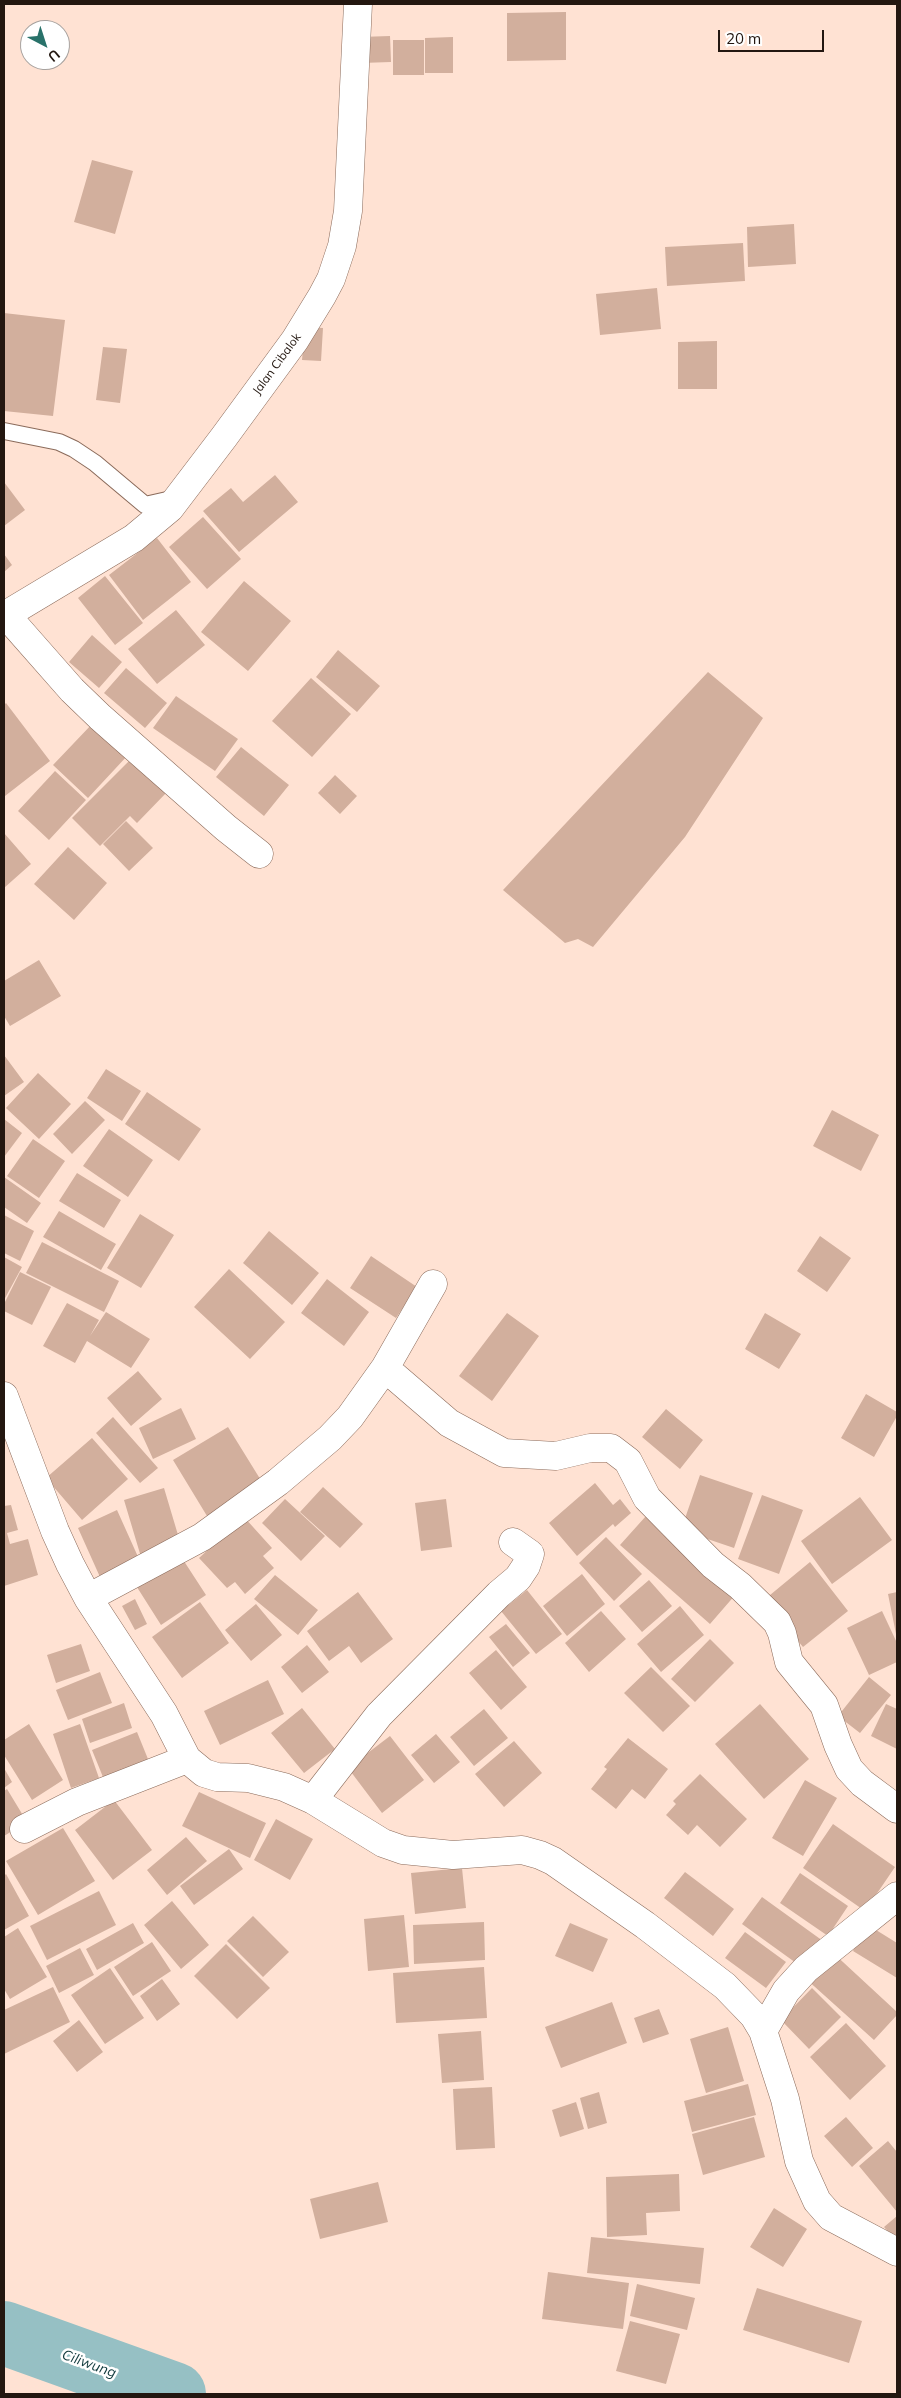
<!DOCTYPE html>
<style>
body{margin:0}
#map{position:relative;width:901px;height:2398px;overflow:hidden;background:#ffe2d3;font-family:Mulish,sans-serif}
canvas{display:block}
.frame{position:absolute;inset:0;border:5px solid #231710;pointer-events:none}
.north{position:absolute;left:20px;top:20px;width:50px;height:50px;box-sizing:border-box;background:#fff;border:1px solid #a7a29f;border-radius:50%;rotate:140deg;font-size:14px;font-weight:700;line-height:20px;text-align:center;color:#231710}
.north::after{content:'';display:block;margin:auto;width:18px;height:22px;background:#29726a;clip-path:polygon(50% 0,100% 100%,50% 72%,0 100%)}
.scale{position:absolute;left:718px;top:30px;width:106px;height:22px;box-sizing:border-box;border:2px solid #231710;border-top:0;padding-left:6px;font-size:15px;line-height:18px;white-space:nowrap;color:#231710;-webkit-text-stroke:4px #fff;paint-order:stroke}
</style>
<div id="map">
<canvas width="901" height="2398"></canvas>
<div class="frame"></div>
<div class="north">U</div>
<div class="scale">20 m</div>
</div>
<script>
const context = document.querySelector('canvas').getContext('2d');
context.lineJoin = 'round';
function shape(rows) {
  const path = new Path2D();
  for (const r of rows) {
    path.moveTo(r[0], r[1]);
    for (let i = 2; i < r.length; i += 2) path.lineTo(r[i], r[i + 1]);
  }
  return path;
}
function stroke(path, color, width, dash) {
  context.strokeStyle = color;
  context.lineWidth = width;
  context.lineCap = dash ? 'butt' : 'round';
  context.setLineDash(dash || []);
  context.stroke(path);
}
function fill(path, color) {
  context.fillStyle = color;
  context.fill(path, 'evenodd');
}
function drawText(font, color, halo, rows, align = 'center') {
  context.font = font + ' Mulish,sans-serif';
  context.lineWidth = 5;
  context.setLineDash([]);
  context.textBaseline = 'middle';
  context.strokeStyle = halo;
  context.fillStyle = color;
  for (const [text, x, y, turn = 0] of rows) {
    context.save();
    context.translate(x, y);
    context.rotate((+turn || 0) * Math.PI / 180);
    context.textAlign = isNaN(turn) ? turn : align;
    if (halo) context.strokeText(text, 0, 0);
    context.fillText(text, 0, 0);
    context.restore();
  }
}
const river = shape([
 [4,2333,174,2394]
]);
const building = shape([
 [566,12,566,60,507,61,507,13],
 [390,36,391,62,361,63,360,37],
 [453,37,453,73,425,73,425,38],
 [393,40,424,40,424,75,393,75],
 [92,160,133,171,115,234,74,222],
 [794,224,796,264,748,267,747,227],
 [743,243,745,281,667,286,665,247],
 [657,288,661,329,600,335,596,294],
 [4,313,65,320,53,416,4,411],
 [305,327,323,328,321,361,302,360],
 [717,341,717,389,678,389,678,342],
 [103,347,127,349,120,403,96,400],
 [275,475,298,502,239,552,203,511,231,488,243,502],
 [4,482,25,510,4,526],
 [203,517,241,559,207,589,169,547],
 [157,538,191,582,143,620,109,575],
 [4,554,12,565,4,572],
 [105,576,143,623,115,645,78,598],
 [244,581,291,621,248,671,201,632],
 [176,610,205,645,157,684,128,649],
 [92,635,122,662,99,688,69,662],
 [338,650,380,686,357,712,316,677],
 [126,668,167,703,145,728,104,693],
 [708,672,763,718,685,837,593,947,578,939,565,943,503,890],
 [311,678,351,714,312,757,272,721],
 [176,696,238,739,215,771,153,728],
 [6,703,50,761,5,796,4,705],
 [93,723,128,755,88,798,53,765],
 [241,747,289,785,264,816,216,777],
 [133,757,168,791,137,823,130,816,100,846,72,818],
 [55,771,86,800,49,840,18,811],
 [335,775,357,796,340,814,318,793],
 [126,821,153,848,129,871,103,844],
 [4,833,31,864,4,888],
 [68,847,107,883,74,920,34,884],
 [39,960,61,996,10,1026,4,1016,4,981],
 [4,1055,24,1082,4,1096],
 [106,1069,141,1091,122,1121,87,1098],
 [38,1073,71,1104,39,1139,6,1108],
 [147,1092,201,1129,179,1161,125,1124],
 [85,1101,105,1120,72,1154,53,1134],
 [832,1110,879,1135,861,1171,813,1146],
 [4,1119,22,1133,4,1157],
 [109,1129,153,1160,128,1197,83,1166],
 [33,1139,65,1161,39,1198,7,1176],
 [77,1173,121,1200,104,1228,59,1201],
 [4,1177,41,1203,27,1223,4,1207],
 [59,1211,116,1244,101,1270,43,1237],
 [140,1214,174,1235,141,1288,107,1268],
 [4,1215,34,1231,20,1261,4,1253],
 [269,1231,319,1273,292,1305,243,1263],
 [820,1236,851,1258,827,1292,797,1271],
 [42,1242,119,1281,104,1312,26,1273],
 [371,1256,417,1287,396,1318,350,1288],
 [4,1257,22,1267,4,1300],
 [229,1269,285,1322,250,1359,194,1307],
 [20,1272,51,1287,32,1325,4,1311,4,1304],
 [327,1279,369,1312,344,1346,301,1313],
 [67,1303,99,1320,90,1336,106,1312,150,1339,131,1368,87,1341,75,1363,43,1346],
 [507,1313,539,1336,492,1401,459,1376],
 [765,1313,801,1334,779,1369,745,1349],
 [138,1371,162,1399,131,1426,107,1398],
 [866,1394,897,1412,897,1416,874,1457,841,1438],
 [181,1408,196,1439,153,1459,139,1428],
 [666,1409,703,1440,680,1469,642,1437],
 [113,1417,158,1468,140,1483,96,1433],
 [228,1427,262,1482,207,1516,173,1460],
 [92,1438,128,1479,82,1520,46,1478],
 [700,1475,753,1493,734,1548,681,1530],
 [595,1483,613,1505,620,1499,631,1513,615,1527,613,1524,577,1556,549,1523],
 [323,1487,363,1524,340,1548,300,1512],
 [164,1488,181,1545,141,1557,124,1500],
 [762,1495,803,1510,779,1574,738,1559],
 [860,1497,892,1540,832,1584,801,1541],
 [285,1499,325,1536,301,1561,262,1523],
 [446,1499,452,1547,421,1551,415,1503],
 [11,1505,18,1530,7,1533,10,1544,28,1539,38,1575,4,1586,4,1506],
 [117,1510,139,1559,100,1577,78,1528],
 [646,1516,736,1594,710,1624,620,1545],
 [244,1517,272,1548,263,1556,274,1568,245,1594,235,1582,227,1588,199,1558],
 [606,1537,642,1574,614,1601,579,1563],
 [180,1555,206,1595,161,1625,135,1584],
 [810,1562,848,1611,803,1647,764,1600],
 [582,1574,605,1604,567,1636,543,1606],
 [275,1575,318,1610,298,1635,254,1599],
 [649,1580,672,1606,642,1632,619,1606],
 [527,1590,562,1634,536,1654,501,1611],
 [358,1592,393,1639,361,1663,349,1646,329,1661,307,1631],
 [897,1592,897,1634,896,1634,888,1594],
 [135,1599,147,1624,135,1630,122,1606],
 [200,1602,229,1643,182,1678,152,1637],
 [256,1604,282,1635,251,1661,225,1630],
 [680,1606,704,1635,661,1672,637,1644],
 [601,1611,626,1639,589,1672,565,1643],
 [882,1611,897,1643,897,1662,869,1675,847,1628],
 [506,1624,530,1653,513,1667,489,1637],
 [710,1639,734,1663,695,1702,671,1679],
 [81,1644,90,1671,56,1683,47,1655],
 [307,1645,329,1672,302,1693,281,1667],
 [496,1650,527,1687,501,1710,469,1673],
 [651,1667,690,1706,663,1732,624,1693],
 [100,1672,112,1703,68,1720,56,1690],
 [869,1677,891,1695,860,1733,838,1716],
 [268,1680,284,1714,220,1745,204,1711],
 [124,1703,132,1728,90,1743,82,1719],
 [760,1704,809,1759,764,1799,715,1744],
 [886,1704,897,1709,897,1749,871,1736],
 [302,1708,335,1749,304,1773,271,1733],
 [484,1709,508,1738,474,1766,450,1737],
 [29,1724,63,1780,32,1800,4,1755,4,1740],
 [80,1724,99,1778,71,1788,53,1734],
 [137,1732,150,1764,105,1782,92,1750],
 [436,1734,460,1762,434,1783,411,1755],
 [390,1736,424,1780,382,1813,348,1768],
 [628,1738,668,1769,645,1799,632,1789,616,1809,591,1789,607,1769,604,1767],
 [514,1741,542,1773,504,1807,475,1774],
 [4,1768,12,1782,4,1788],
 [700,1774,747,1819,720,1847,697,1825,688,1835,666,1815,676,1804,673,1801],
 [805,1780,837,1798,803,1856,772,1838],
 [7,1789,27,1822,4,1836,4,1791],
 [199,1792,266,1823,250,1858,182,1826],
 [114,1800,152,1850,113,1880,75,1830],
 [276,1819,313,1839,290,1880,254,1860],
 [833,1824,895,1867,865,1911,803,1868],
 [63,1828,95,1881,38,1915,6,1861],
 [186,1837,207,1861,167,1895,147,1870],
 [229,1849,243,1869,194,1905,180,1886],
 [462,1868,466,1908,415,1914,411,1873],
 [685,1872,734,1909,713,1936,664,1898],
 [800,1873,848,1906,828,1936,780,1903],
 [6,1874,29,1916,4,1930,4,1876],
 [99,1891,116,1925,47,1960,30,1926],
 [762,1897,823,1941,803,1968,742,1924],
 [172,1901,209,1945,181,1969,144,1925],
 [404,1915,409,1967,368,1971,364,1919],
 [253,1916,289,1952,263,1977,227,1941],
 [484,1922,485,1960,414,1964,413,1925],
 [133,1923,144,1943,97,1970,86,1949],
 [570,1923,608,1939,593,1972,555,1956],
 [868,1925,897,1943,897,1978,853,1951],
 [18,1928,47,1977,10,1999,4,1989,4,1937],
 [745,1932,786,1962,766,1988,725,1958],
 [152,1942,171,1971,133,1996,114,1967],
 [226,1944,270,1988,237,2019,194,1976],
 [80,1948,94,1975,59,1993,46,1966],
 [830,1950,897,2012,897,2015,874,2040,805,1978],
 [484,1967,487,2018,396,2023,393,1973],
 [110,1968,144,2018,105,2044,71,1995],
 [162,1979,180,2004,157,2021,140,1996],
 [53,1987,70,2022,4,2054,4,2010],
 [812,1988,841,2017,809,2049,781,2020],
 [612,2002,627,2043,561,2068,545,2027],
 [659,2009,669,2034,643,2043,634,2018],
 [79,2020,103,2052,77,2072,53,2041],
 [846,2023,886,2066,850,2100,810,2057],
 [728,2027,744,2081,706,2093,690,2039],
 [481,2031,484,2080,442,2083,438,2034],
 [748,2084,756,2115,692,2132,684,2101],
 [492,2087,495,2148,456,2150,453,2089],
 [599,2092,607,2123,588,2129,580,2098],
 [576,2102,584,2129,560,2137,552,2110],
 [754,2117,765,2157,703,2175,692,2134],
 [846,2117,873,2148,852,2167,824,2136],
 [888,2141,897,2152,897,2212,859,2166],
 [679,2174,680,2211,646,2213,647,2235,607,2237,606,2177],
 [378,2182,388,2222,320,2239,310,2199],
 [774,2208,807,2229,783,2267,750,2247],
 [897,2216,897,2242,884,2227],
 [591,2237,704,2248,700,2284,587,2273],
 [548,2272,629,2283,623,2329,542,2319],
 [637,2284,695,2298,687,2330,630,2316],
 [757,2288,862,2321,849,2363,743,2330],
 [630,2321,680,2334,666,2384,616,2371]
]);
const service = shape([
 [4,431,59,442,74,449,95,463,145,505,176,498]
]);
const minor = shape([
 [6,615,72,690,100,717,226,828,259,854],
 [4,616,134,538,170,508,224,437,295,340,322,296,331,279,342,246,348,211,358,4],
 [385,1368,449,1423,504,1453,556,1456,590,1448,611,1448,628,1461,647,1498,713,1565,740,1586,777,1622,782,1633,789,1662,824,1705,838,1745,849,1769,862,1783,897,1809],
 [4,1396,55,1531,70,1564,88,1598,164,1714,187,1759,204,1773,217,1777,248,1778,284,1787,313,1800,383,1843,403,1850,453,1855,522,1850,540,1855,553,1861,645,1925,725,1986,754,2016,763,2031,785,2099,799,2161,817,2201,831,2217,897,2252],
 [88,1598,202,1537,278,1482,330,1438,350,1417,385,1368,433,1284],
 [313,1800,379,1715,499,1594,518,1578,526,1566,530,1554,513,1542],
 [24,1829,77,1802,187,1759],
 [763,2031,786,1991,806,1969,897,1896]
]);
const streetNames = [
 ["Jalan Cibalok",277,364,-54]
];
const waterNames = [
 ["Ciliwung",89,2364,20]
];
stroke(river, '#96c0c4', 64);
fill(building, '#d2af9d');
stroke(service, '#8b6b5b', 18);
stroke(minor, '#8b6b5b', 29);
stroke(service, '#fff', 16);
stroke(minor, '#fff', 28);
drawText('12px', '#231710', '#fff', streetNames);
drawText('italic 14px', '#0f393c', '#fff', waterNames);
</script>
